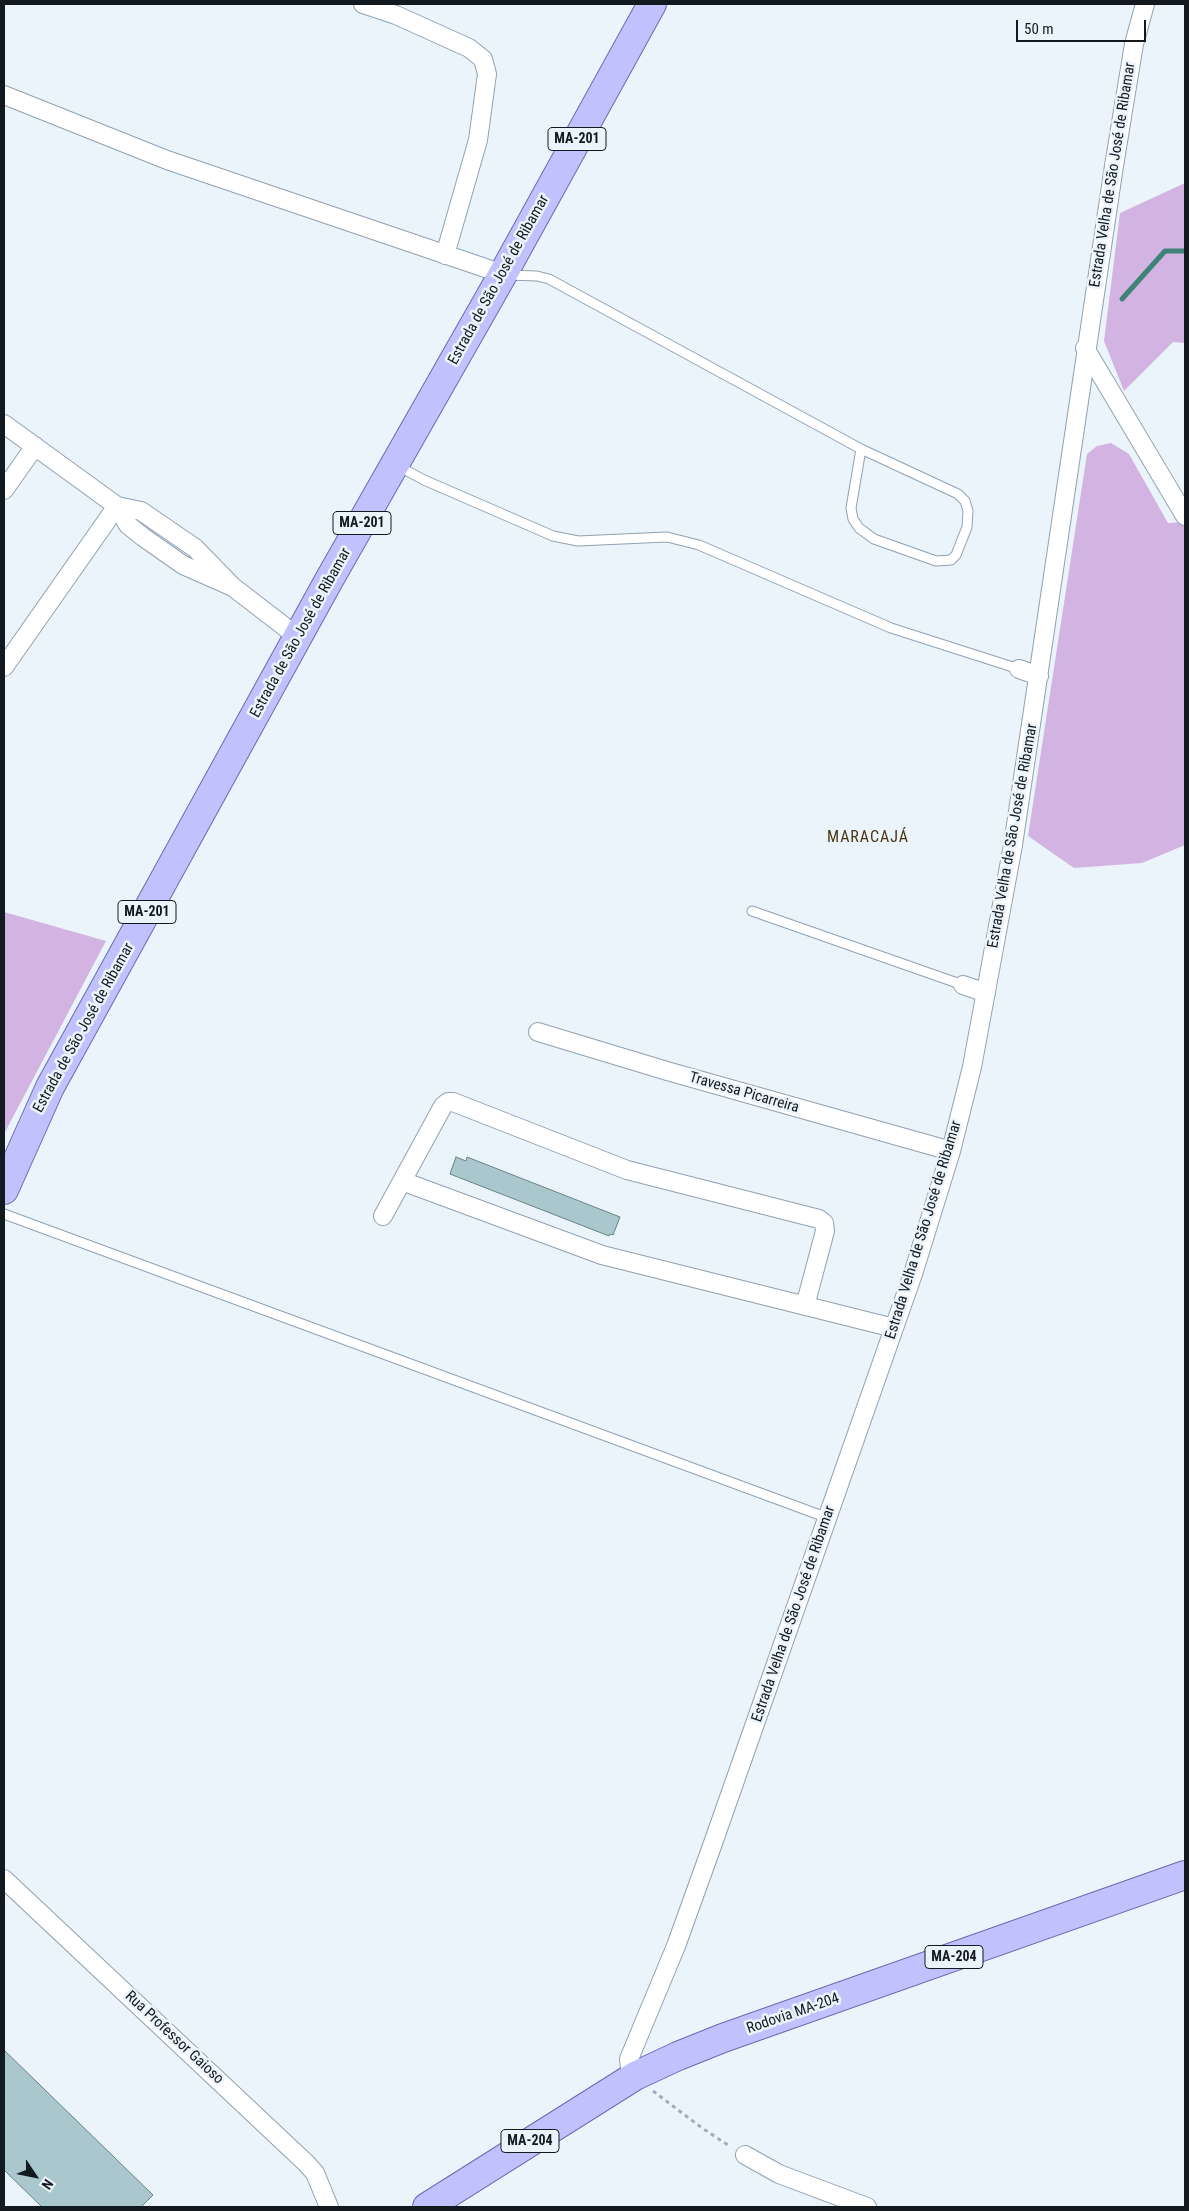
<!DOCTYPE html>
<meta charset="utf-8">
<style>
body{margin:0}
#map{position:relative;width:1189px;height:2211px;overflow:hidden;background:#ecf4fb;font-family:"Roboto Condensed",sans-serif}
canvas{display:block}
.frame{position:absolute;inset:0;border:5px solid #12191f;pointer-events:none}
.north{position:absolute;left:10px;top:2151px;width:50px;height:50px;-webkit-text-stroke:4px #ecf4fb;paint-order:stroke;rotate:124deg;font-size:14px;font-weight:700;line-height:20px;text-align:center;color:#12191f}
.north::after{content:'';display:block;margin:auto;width:18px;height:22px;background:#12191f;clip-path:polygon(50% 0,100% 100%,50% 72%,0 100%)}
.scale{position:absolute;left:1016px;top:20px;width:130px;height:22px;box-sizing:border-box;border:2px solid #12191f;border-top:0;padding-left:6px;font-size:15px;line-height:18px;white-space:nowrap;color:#12191f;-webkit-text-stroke:4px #ecf4fb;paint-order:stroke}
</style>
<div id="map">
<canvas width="1189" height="2211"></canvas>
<div class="frame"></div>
<div class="north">N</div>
<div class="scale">50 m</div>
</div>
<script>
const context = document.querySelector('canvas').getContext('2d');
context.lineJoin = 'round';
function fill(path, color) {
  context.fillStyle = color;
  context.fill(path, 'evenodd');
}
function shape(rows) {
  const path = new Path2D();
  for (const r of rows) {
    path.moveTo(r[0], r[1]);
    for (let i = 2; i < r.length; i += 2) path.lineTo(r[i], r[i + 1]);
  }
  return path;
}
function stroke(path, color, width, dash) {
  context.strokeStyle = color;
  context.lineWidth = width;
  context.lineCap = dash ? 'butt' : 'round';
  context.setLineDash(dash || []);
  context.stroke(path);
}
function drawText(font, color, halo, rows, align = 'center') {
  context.font = font + ' "Roboto Condensed",sans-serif';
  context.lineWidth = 5;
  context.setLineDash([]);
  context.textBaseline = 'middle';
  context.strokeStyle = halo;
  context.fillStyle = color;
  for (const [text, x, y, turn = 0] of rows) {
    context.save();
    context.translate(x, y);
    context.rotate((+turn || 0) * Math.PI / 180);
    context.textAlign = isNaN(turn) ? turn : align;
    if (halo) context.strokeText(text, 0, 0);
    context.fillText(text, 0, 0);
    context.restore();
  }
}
const green = shape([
 [1185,183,1185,343,1173,342,1124,391,1104,341,1120,213],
 [1111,443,1129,454,1168,523,1185,522,1185,845,1142,863,1074,868,1028,836,1087,454,1097,446],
 [4,912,106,941,4,1134]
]);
const stream = shape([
 [1122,299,1165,251,1185,251]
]);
const building = shape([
 [456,1157,466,1161,467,1157,620,1217,613,1235,610,1234,609,1236,450,1174,456,1157],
 [4,2050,153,2195,141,2207,42,2207,4,2170,4,2050]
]);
const path = shape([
 [653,2091,702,2128,731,2147]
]);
const service = shape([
 [507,275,537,276,549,279,861,449,958,494,965,501,968,511,967,527,956,555,951,560,936,561,874,539,859,528,853,519,851,508,861,449],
 [398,466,424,480,553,536,578,541,667,537,699,545,891,628,1019,669],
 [752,911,963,985],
 [4,1214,828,1518]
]);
const minor = shape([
 [363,4,396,15,469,48,483,59,487,74,478,140,445,255],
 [4,95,167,160,503,274],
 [1085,348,1185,516],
 [4,424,117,506,128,525,143,537,183,565,233,587],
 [4,490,35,446],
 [117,506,141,511,195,548,233,587,298,637],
 [4,667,117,506],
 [1019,669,1039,676],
 [963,985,986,993],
 [538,1032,667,1071,951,1151],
 [402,1181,602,1255,894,1328],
 [383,1216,443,1106,448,1102,453,1102,627,1170,819,1219,824,1223,825,1231,805,1306],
 [4,1879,306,2163,315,2173,329,2207],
 [635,2076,630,2068,629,2059,676,1946,712,1846,913,1274,951,1151,972,1067,1013,845,1114,166,1134,44,1145,4],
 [745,2155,779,2174,867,2207]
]);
const primary = shape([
 [4,1190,50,1087,329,580,503,274,652,4],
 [427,2207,635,2076,678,2056,723,2038,1185,1875]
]);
const shields = [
 [577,139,58],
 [362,523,58],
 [147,912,58],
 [954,1957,58],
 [530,2141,58]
];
const shieldNames = [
 ["MA-201",577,139],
 ["MA-201",362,523],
 ["MA-201",147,912],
 ["MA-204",954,1957],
 ["MA-204",530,2141]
];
const streetNames = [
 ["Estrada Velha de São José de Ribamar",1113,175,-81],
 ["Estrada de São José de Ribamar",499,280,-61],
 ["Estrada de São José de Ribamar",301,633,-61],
 ["Estrada Velha de São José de Ribamar",1013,836,-80],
 ["Estrada de São José de Ribamar",84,1028,-61],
 ["Travessa Picarreira",744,1093,16],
 ["Estrada Velha de São José de Ribamar",924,1230,-73],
 ["Estrada Velha de São José de Ribamar",794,1614,-71],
 ["Rodovia MA-204",793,2014,-19],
 ["Rua Professor Gaioso",174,2038,43]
];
const neighbourhoodNames = [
 ["MARACAJÁ",868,838]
];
fill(green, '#d3b3e2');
stroke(stream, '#3e8278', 5);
fill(building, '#abc7ce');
stroke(building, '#678288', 1);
stroke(service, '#90a1b2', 11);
stroke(minor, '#90a1b2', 20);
stroke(primary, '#686caf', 30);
stroke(path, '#a4acb2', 3, [4, 4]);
stroke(service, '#fff', 9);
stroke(minor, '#fff', 18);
stroke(primary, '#c1c2fd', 28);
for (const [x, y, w] of shields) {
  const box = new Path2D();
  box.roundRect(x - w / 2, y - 11.5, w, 23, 4);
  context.fillStyle = '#ecf4fb';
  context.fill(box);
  stroke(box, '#12191f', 1);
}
drawText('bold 14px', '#12191f', null, shieldNames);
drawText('15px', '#12191f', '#ecf4fb', streetNames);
context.letterSpacing = '1px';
drawText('16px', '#4a3510', '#ecf4fb', neighbourhoodNames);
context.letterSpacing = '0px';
</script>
